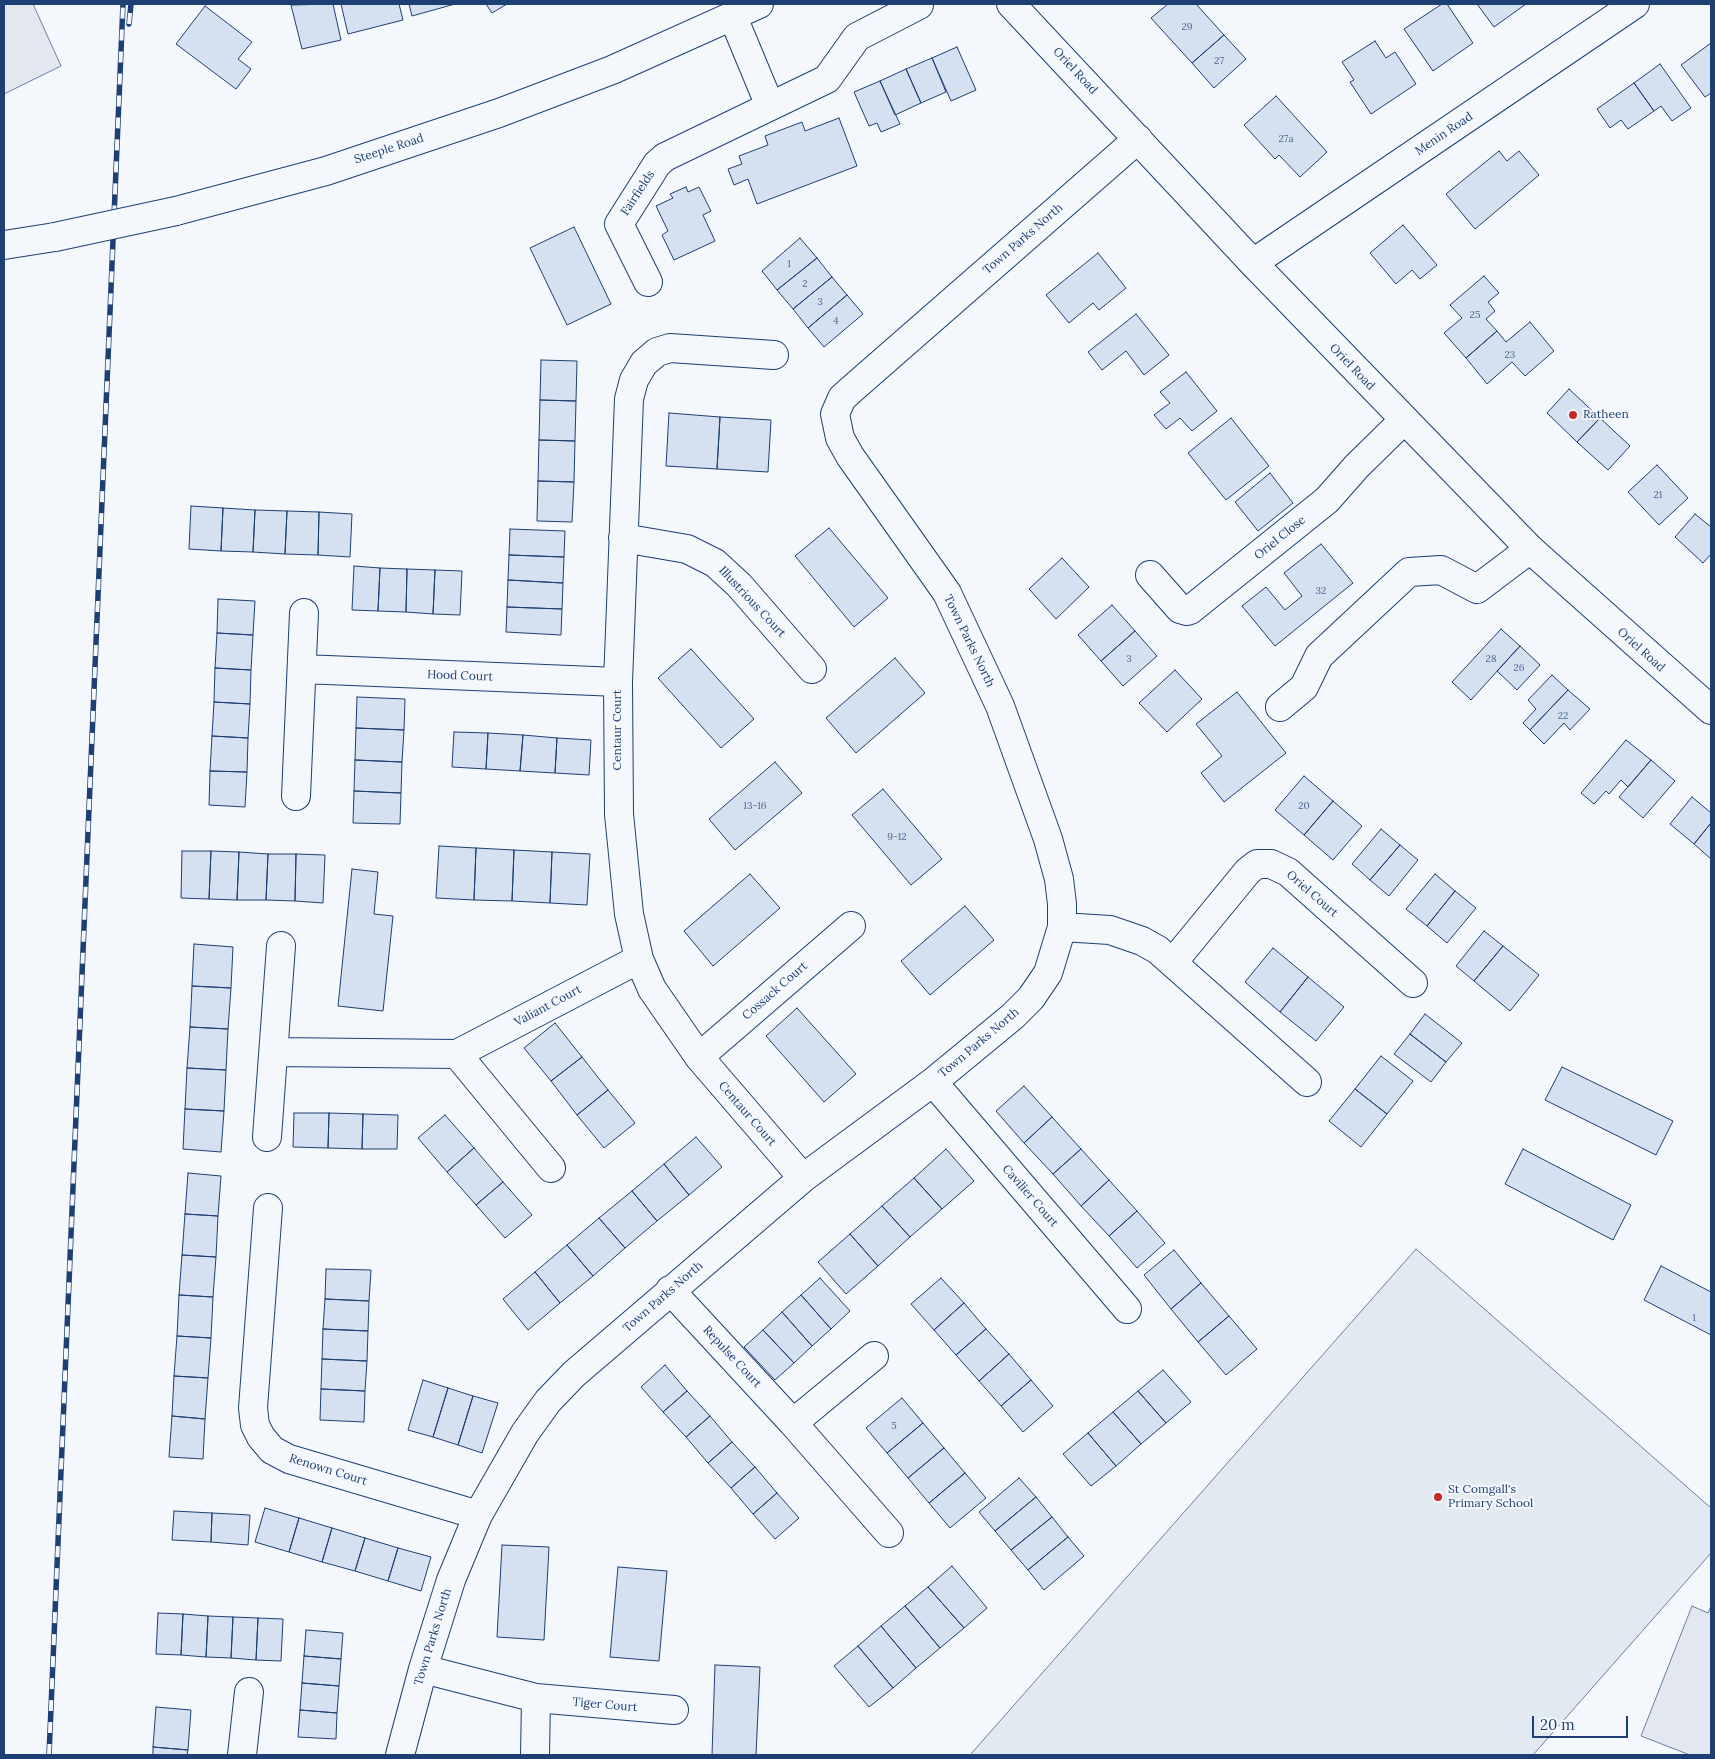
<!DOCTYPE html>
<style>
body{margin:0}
#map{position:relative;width:1715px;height:1759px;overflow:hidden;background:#f4f7fb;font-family:Lora,serif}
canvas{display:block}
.frame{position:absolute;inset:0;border:5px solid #1d3f73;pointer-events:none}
.scale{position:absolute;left:1532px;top:1716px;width:96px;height:22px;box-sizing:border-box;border:2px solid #1d3f73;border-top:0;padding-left:6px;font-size:15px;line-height:18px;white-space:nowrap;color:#1d3f73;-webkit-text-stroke:4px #f4f7fb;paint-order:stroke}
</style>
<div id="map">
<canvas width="1715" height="1759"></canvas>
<div class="frame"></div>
<div class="scale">20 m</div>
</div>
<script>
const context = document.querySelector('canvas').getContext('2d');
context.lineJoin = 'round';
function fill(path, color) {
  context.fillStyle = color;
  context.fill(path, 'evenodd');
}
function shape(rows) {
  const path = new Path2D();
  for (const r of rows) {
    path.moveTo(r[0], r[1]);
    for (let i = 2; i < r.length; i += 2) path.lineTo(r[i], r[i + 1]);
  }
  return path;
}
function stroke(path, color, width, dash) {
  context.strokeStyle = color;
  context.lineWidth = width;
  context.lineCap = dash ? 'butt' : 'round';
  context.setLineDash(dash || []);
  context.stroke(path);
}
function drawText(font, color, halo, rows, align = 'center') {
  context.font = font + ' Lora,serif';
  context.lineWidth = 4;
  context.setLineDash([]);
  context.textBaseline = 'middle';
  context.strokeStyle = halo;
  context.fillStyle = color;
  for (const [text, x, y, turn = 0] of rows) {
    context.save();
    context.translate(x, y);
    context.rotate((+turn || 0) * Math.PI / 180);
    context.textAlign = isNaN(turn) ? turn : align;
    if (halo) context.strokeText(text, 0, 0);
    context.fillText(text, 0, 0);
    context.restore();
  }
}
const green = shape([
 [1416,1249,1711,1508,1711,1553,1533,1755,970,1755,1416,1249]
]);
const parking = shape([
 [4,4,33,4,61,66,4,94,4,4],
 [1692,1606,1708,1613,1711,1606,1711,1755,1690,1755,1641,1736,1692,1606]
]);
const building = shape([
 [333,4,341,40,302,49,291,5,333,4],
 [341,4,399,4,403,20,348,34,341,4],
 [409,4,455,4,412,16,409,4],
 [486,4,507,4,492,13,486,4],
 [1168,4,1196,4,1224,35,1192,63,1151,18,1168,4],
 [1442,4,1447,4,1473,43,1433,71,1404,29,1442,4],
 [1477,4,1526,4,1494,27,1477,4],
 [205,6,252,42,238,59,251,69,236,89,176,44,205,6],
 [1224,35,1246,59,1214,88,1192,63,1224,35],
 [1375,41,1386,58,1395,52,1416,84,1371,114,1350,82,1354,80,1342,62,1375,41],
 [1711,43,1711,93,1705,97,1681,65,1711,43],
 [957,47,976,90,951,101,932,58,957,47],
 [932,58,946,92,921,103,906,69,932,58],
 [1660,64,1691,108,1672,121,1661,106,1654,111,1634,83,1660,64],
 [906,69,921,103,895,115,880,81,906,69],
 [880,81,900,124,881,132,877,123,869,126,854,92,880,81],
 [1634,83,1654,111,1628,129,1621,120,1610,128,1597,109,1634,83],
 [1276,96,1327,152,1300,177,1279,155,1275,159,1244,125,1276,96],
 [839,118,857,166,757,204,748,179,734,185,728,169,742,164,739,156,768,145,765,136,802,122,805,131,839,118],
 [1499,151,1507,161,1519,151,1539,175,1475,229,1446,194,1499,151],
 [686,187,688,192,699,187,711,211,703,215,715,241,674,260,662,235,668,231,656,206,673,198,670,194,686,187],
 [1403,225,1437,265,1420,279,1412,270,1396,284,1370,253,1403,225],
 [574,227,611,304,567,325,530,248,574,227],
 [800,238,817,258,777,290,762,271,800,238],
 [1098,253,1126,288,1099,310,1093,303,1069,323,1046,295,1098,253],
 [817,258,832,277,793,309,777,290,817,258],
 [1484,276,1499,293,1488,302,1495,311,1486,319,1497,331,1466,358,1444,333,1462,318,1450,305,1484,276],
 [832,277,847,295,808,328,793,309,832,277],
 [847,295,863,314,824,347,808,328,847,295],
 [1136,314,1169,355,1144,375,1126,351,1102,370,1088,352,1136,314],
 [1530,322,1554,351,1525,376,1512,362,1487,384,1466,358,1497,331,1506,342,1530,322],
 [541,360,577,361,576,401,540,400,541,360],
 [1186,372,1217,411,1192,431,1180,418,1166,429,1154,415,1170,403,1160,392,1186,372],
 [1569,389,1600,418,1577,442,1547,413,1569,389],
 [540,400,576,401,575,441,539,440,540,400],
 [669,413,720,417,717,469,666,466,669,413],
 [720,417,771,420,768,472,717,469,720,417],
 [1231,418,1269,466,1226,500,1188,453,1231,418],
 [1600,418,1630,446,1608,470,1577,442,1600,418],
 [539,440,575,441,574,482,538,481,539,440],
 [1657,465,1688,498,1659,525,1628,492,1657,465],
 [1270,473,1293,503,1258,531,1235,502,1270,473],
 [538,481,574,482,572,522,537,521,538,481],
 [191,506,223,508,221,551,189,549,191,506],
 [223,508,255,510,253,552,221,551,223,508],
 [255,510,287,511,285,554,253,552,255,510],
 [287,511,319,512,318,555,285,554,287,511],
 [319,512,352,514,350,557,318,555,319,512],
 [1695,514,1711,527,1711,554,1703,563,1675,537,1695,514],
 [829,528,888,598,854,627,795,556,829,528],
 [510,529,565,531,564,557,509,555,510,529],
 [1321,544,1353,583,1275,646,1242,606,1266,587,1285,610,1302,596,1284,573,1321,544],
 [509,555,564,557,563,583,508,580,509,555],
 [1062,558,1089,587,1056,619,1029,589,1062,558],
 [354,566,380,568,378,611,352,610,354,566],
 [380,568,407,569,406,612,378,611,380,568],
 [407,569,435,570,433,614,406,612,407,569],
 [435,570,462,571,460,615,433,614,435,570],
 [508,580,563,583,562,609,507,607,508,580],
 [218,599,255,601,253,635,217,633,218,599],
 [1112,605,1135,631,1101,661,1078,635,1112,605],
 [507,607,562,609,561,635,506,632,507,607],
 [1501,629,1520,646,1471,700,1452,682,1501,629],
 [1135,631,1157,656,1123,686,1101,661,1135,631],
 [217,633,253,635,251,670,215,668,217,633],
 [1520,646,1540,665,1517,690,1497,671,1520,646],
 [691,649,754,719,721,748,658,678,691,649],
 [895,658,925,693,856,753,826,718,895,658],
 [215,668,251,670,250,704,214,702,215,668],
 [1175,670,1202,699,1167,732,1139,703,1175,670],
 [1552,675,1568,690,1530,730,1523,723,1536,709,1528,700,1552,675],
 [1568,690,1590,709,1570,730,1564,723,1544,744,1530,730,1568,690],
 [1237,692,1286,753,1224,802,1201,773,1222,756,1196,724,1237,692],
 [357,697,405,699,404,730,356,728,357,697],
 [214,702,250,704,248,738,212,736,214,702],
 [356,728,404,730,402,762,355,760,356,728],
 [454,732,488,733,486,769,452,767,454,732],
 [488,733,523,735,520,771,486,769,488,733],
 [523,735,557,738,555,773,520,771,523,735],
 [212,736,248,738,247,772,210,771,212,736],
 [557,738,591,740,589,775,555,773,557,738],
 [1626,740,1651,760,1628,787,1621,780,1609,794,1606,791,1594,804,1581,793,1626,740],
 [355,760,402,762,401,793,354,791,355,760],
 [1651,760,1675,781,1643,818,1619,797,1651,760],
 [775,762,802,793,735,850,709,819,775,762],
 [210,771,247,772,245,807,209,805,210,771],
 [1304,776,1333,801,1304,835,1275,810,1304,776],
 [883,789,942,859,911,885,852,815,883,789],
 [354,791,401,793,400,824,353,823,354,791],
 [1692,797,1711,813,1711,823,1694,844,1670,824,1692,797],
 [1333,801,1362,826,1333,860,1304,835,1333,801],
 [1711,823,1711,859,1694,844,1711,823],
 [1381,829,1400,845,1370,880,1352,864,1381,829],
 [1400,845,1418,860,1389,896,1370,880,1400,845],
 [439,846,476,848,474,900,436,898,439,846],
 [476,848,514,850,512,901,474,900,476,848],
 [514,850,552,852,550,903,512,901,514,850],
 [182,851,211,851,209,899,181,898,182,851],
 [211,851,239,852,237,900,209,899,211,851],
 [239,852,268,854,266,900,237,900,239,852],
 [552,852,590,854,587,905,550,903,552,852],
 [268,854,296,854,295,901,266,900,268,854],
 [296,854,325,855,323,903,295,901,296,854],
 [352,869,378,872,374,914,393,916,383,1011,338,1006,352,869],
 [750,874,780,908,713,966,684,931,750,874],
 [1435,874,1455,891,1427,926,1406,909,1435,874],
 [1455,891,1476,908,1447,943,1427,926,1455,891],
 [965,906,994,940,930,995,901,961,965,906],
 [1484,931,1503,946,1474,981,1456,966,1484,931],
 [194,944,233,947,231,988,192,986,194,944],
 [1503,946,1539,975,1510,1011,1474,981,1503,946],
 [1273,948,1308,977,1280,1012,1245,982,1273,948],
 [1308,977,1344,1007,1316,1041,1280,1012,1308,977],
 [192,986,231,988,228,1029,190,1027,192,986],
 [797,1008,856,1074,824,1102,766,1036,797,1008],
 [1425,1014,1462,1043,1446,1062,1410,1034,1425,1014],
 [555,1023,582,1057,551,1081,524,1048,555,1023],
 [190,1027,228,1029,226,1070,187,1068,190,1027],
 [1410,1034,1446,1062,1431,1082,1394,1054,1410,1034],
 [1381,1056,1413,1081,1387,1114,1355,1089,1381,1056],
 [582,1057,608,1090,577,1115,551,1081,582,1057],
 [1562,1067,1673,1121,1656,1155,1545,1100,1562,1067],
 [187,1068,226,1070,224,1111,185,1109,187,1068],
 [1024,1086,1052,1117,1024,1143,996,1111,1024,1086],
 [1355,1089,1387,1114,1361,1147,1329,1121,1355,1089],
 [608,1090,635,1123,604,1148,577,1115,608,1090],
 [185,1109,224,1111,221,1152,183,1149,185,1109],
 [294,1113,329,1113,328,1148,293,1147,294,1113],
 [329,1113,363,1114,362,1149,328,1148,329,1113],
 [363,1114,398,1115,397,1149,362,1149,363,1114],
 [445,1115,474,1148,447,1172,418,1138,445,1115],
 [1052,1117,1081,1149,1053,1174,1024,1143,1052,1117],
 [696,1137,722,1167,689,1195,664,1164,696,1137],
 [474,1148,503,1182,476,1205,447,1172,474,1148],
 [946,1149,974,1181,942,1209,914,1178,946,1149],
 [1081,1149,1109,1180,1081,1206,1053,1174,1081,1149],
 [1523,1149,1631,1205,1613,1240,1505,1184,1523,1149],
 [664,1164,689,1195,657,1221,632,1191,664,1164],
 [188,1173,221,1176,218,1216,185,1214,188,1173],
 [914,1178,942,1209,910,1237,882,1206,914,1178],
 [1109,1180,1137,1211,1109,1236,1081,1206,1109,1180],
 [503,1182,532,1215,505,1238,476,1205,503,1182],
 [632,1191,657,1221,625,1248,599,1218,632,1191],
 [882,1206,910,1237,878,1266,850,1234,882,1206],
 [1137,1211,1165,1243,1137,1268,1109,1236,1137,1211],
 [185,1214,218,1216,216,1257,182,1255,185,1214],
 [599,1218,625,1248,593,1276,567,1245,599,1218],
 [850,1234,878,1266,846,1294,818,1262,850,1234],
 [567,1245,593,1276,560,1303,535,1272,567,1245],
 [1174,1250,1201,1283,1171,1309,1144,1275,1174,1250],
 [182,1255,216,1257,213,1297,179,1295,182,1255],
 [1661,1266,1711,1292,1711,1335,1644,1300,1661,1266],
 [326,1269,371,1270,369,1301,325,1299,326,1269],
 [535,1272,560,1303,528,1330,503,1299,535,1272],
 [820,1278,850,1311,831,1329,801,1295,820,1278],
 [941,1278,964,1303,934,1330,911,1304,941,1278],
 [1201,1283,1229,1316,1198,1342,1171,1309,1201,1283],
 [179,1295,213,1297,211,1338,177,1336,179,1295],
 [801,1295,831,1329,812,1346,782,1312,801,1295],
 [325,1299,369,1301,368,1331,323,1329,325,1299],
 [964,1303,986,1329,956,1355,934,1330,964,1303],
 [782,1312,812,1346,794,1363,763,1330,782,1312],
 [1229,1316,1257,1349,1226,1375,1198,1342,1229,1316],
 [323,1329,368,1331,367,1361,322,1359,323,1329],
 [986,1329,1009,1354,979,1381,956,1355,986,1329],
 [763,1330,794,1363,775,1380,744,1347,763,1330],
 [177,1336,211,1338,208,1378,174,1376,177,1336],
 [1009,1354,1031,1380,1001,1406,979,1381,1009,1354],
 [322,1359,367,1361,365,1391,321,1389,322,1359],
 [665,1365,687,1391,663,1412,641,1387,665,1365],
 [1163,1370,1191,1402,1166,1423,1138,1391,1163,1370],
 [174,1376,208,1378,205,1419,172,1416,174,1376],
 [423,1380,448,1388,433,1437,408,1430,423,1380],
 [1031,1380,1053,1406,1023,1432,1001,1406,1031,1380],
 [448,1388,473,1396,458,1445,433,1437,448,1388],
 [321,1389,365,1391,364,1422,320,1420,321,1389],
 [687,1391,710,1416,686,1437,663,1412,687,1391],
 [1138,1391,1166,1423,1141,1444,1113,1412,1138,1391],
 [473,1396,498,1403,482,1453,458,1445,473,1396],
 [902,1398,923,1423,887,1453,866,1428,902,1398],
 [1113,1412,1141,1444,1116,1466,1088,1433,1113,1412],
 [172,1416,205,1419,203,1459,169,1457,172,1416],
 [710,1416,732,1442,708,1463,686,1437,710,1416],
 [923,1423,944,1448,908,1478,887,1453,923,1423],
 [1088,1433,1116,1466,1091,1486,1063,1454,1088,1433],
 [732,1442,755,1467,731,1488,708,1463,732,1442],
 [944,1448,965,1473,929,1503,908,1478,944,1448],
 [755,1467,777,1493,753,1514,731,1488,755,1467],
 [965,1473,986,1498,950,1528,929,1503,965,1473],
 [1019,1478,1036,1497,995,1531,979,1512,1019,1478],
 [777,1493,799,1518,775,1539,753,1514,777,1493],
 [1036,1497,1052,1517,1011,1550,995,1531,1036,1497],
 [265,1508,299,1518,289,1552,255,1542,265,1508],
 [174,1511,212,1513,211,1542,172,1540,174,1511],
 [212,1513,250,1515,248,1545,211,1542,212,1513],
 [1052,1517,1068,1537,1028,1570,1011,1550,1052,1517],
 [299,1518,332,1528,322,1562,289,1552,299,1518],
 [332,1528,365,1538,355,1571,322,1562,332,1528],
 [1068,1537,1084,1556,1044,1590,1028,1570,1068,1537],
 [365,1538,398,1548,388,1581,355,1571,365,1538],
 [502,1545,549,1547,544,1640,497,1637,502,1545],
 [398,1548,431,1557,421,1591,388,1581,398,1548],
 [952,1566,987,1608,964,1628,928,1587,952,1566],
 [618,1567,667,1571,659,1661,610,1657,618,1567],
 [928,1587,964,1628,940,1648,905,1606,928,1587],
 [905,1606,940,1648,916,1668,881,1626,905,1606],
 [158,1613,183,1614,181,1655,156,1654,158,1613],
 [183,1614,208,1616,206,1657,181,1655,183,1614],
 [208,1616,233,1617,231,1658,206,1657,208,1616],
 [233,1617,258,1618,256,1660,231,1658,233,1617],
 [258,1618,283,1619,281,1661,256,1660,258,1618],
 [881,1626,916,1668,893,1688,858,1646,881,1626],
 [306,1630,343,1633,341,1659,304,1656,306,1630],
 [858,1646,893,1688,869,1707,834,1666,858,1646],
 [304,1656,341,1659,339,1686,302,1683,304,1656],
 [715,1665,760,1667,756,1755,712,1755,715,1665],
 [302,1683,339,1686,337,1713,300,1710,302,1683],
 [156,1707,191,1710,188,1750,153,1747,156,1707],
 [300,1710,337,1713,336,1739,298,1737,300,1710],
 [153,1747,188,1750,187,1755,153,1755,153,1747]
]);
const street = shape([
 [733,17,770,106],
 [1253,263,1635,4],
 [648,282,619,224,657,164,665,157,827,79,857,37,919,5],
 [774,355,670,348,657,352,644,363,634,380,629,399,618,682,619,814,629,914,639,959,652,989,699,1057,803,1178],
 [623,538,687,549,715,563,739,585,812,669],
 [1150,575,1180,609,1187,611,1190,610,1327,500,1357,466,1403,421],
 [303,669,618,682],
 [1280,707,1304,687,1319,656,1409,572,1441,570,1477,589,1530,549],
 [296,796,304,613],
 [1062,927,1110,930,1142,941,1158,950,1307,1082],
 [1174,961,1248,871,1257,864,1271,864,1288,872,1413,983],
 [275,1052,457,1054,639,959],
 [457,1054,551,1168],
 [699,1057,851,926],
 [933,1082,1127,1309],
 [267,1137,281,946],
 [268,1208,253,1408,255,1425,261,1437,272,1450,289,1459,478,1515],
 [670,1290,793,1423,889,1533],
 [793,1423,874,1356],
 [423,1669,536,1698,674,1710],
 [242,1755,249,1692],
 [400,1755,423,1669,451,1580,478,1515,525,1433,548,1401,574,1374,803,1178,933,1082,1013,1016,1031,998,1048,973,1062,927,1062,904,1059,879,1048,839,1000,706,947,593,850,456,840,438,835,414,842,398,852,389,1138,139],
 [535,1755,536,1698]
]);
const secondary = shape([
 [1011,4,1253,263,1530,549,1711,710],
 [176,211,326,171,499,113,612,70,759,4],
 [4,245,55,237]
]);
const rail = shape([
 [129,24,131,4],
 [49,1755,123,4]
]);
const secondaryBridge = shape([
 [55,237,176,211]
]);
const markers = [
 [1573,415,5,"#c62828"],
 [1438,1497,5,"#c62828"]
];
const numberNames = [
 ["29",1187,27],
 ["27",1219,61],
 ["27a",1286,139],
 ["1",789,264],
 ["2",805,284],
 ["3",820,302],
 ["25",1475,315],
 ["4",836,321],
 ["23",1510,355],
 ["21",1658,495],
 ["32",1321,591],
 ["3",1129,659],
 ["28",1491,659],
 ["26",1519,668],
 ["22",1563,716],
 ["13-16",755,806],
 ["20",1304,806],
 ["9-12",897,837],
 ["1",1694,1318],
 ["5",894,1426]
];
const streetNames = [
 ["Oriel Road",1075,71,47],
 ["Menin Road",1444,134,-34],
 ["Steeple Road",389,149,-18],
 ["Fairfields",638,193,-57],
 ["Town Parks North",1023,239,-41],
 ["Oriel Road",1352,367,46],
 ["Oriel Close",1280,538,-39],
 ["Illustrious Court",752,602,47],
 ["Town Parks North",969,641,64],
 ["Oriel Road",1641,650,42],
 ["Hood Court",460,676,2],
 ["Centaur Court",618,730,-90],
 ["Oriel Court",1312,894,41],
 ["Cossack Court",775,991,-41],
 ["Valiant Court",548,1006,-28],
 ["Town Parks North",979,1043,-40],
 ["Centaur Court",747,1114,49],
 ["Cavilier Court",1030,1196,49],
 ["Town Parks North",663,1297,-41],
 ["Repulse Court",732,1357,47],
 ["Renown Court",328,1470,17],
 ["Town Parks North",433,1637,-73],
 ["Tiger Court",605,1705,5]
];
const poiNames = [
 ["Ratheen",1583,415],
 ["St Comgall's",1448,1490],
 ["Primary School",1448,1504]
];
fill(green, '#e3e9f0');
stroke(green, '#687fa3', 1);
fill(parking, '#e3e8f0');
stroke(parking, '#687fa3', 1);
fill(building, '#d5e0f0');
stroke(building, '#1d3f73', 1);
stroke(street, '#1d3f73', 30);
stroke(secondary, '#1d3f73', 30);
stroke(street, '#f4f7fb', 28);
stroke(secondary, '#f4f7fb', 28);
stroke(rail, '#1d3f73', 5.5);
stroke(rail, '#f4f7fb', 4, [11]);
stroke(secondaryBridge, '#1d3f73', 30, []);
stroke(secondaryBridge, '#f4f7fb', 28);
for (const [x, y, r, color] of markers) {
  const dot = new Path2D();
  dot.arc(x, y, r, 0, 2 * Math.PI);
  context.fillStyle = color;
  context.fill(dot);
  stroke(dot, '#f4f7fb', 2);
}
drawText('10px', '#4b6792', null, numberNames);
drawText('12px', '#1d3f73', '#f4f7fb', streetNames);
drawText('12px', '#1d3f73', '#f4f7fb', poiNames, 'left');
</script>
